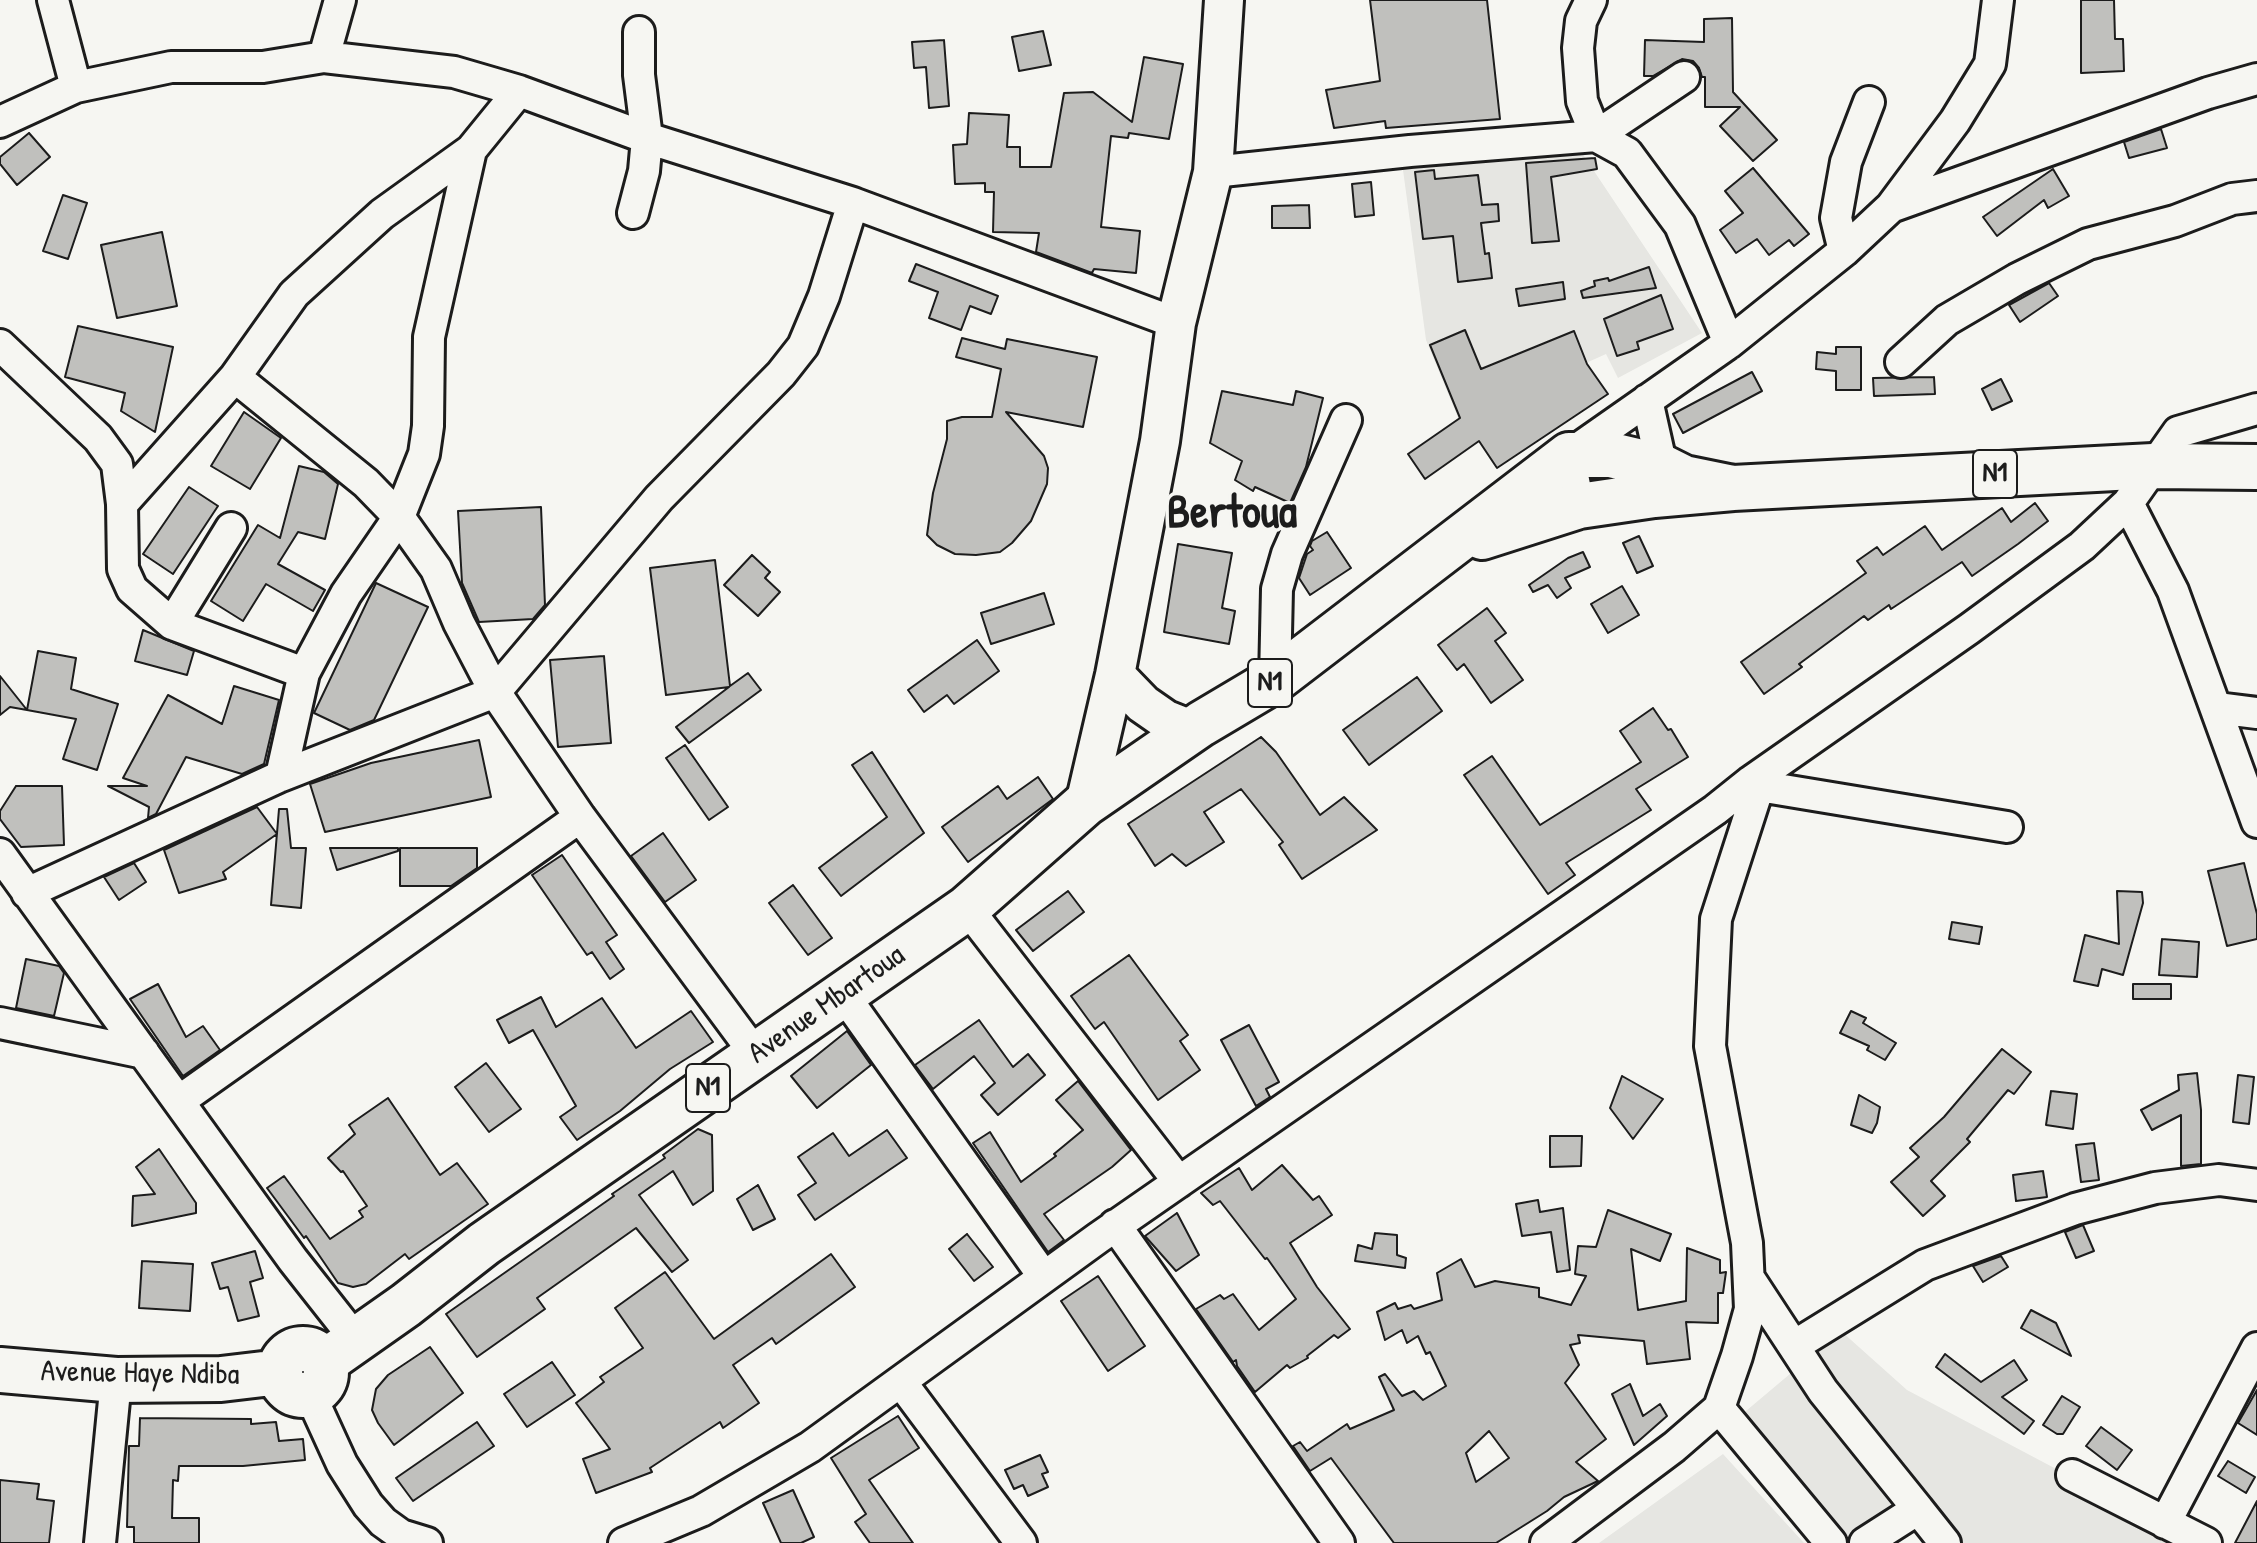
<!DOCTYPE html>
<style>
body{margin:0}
canvas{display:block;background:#f6f6f2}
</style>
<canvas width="2257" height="1543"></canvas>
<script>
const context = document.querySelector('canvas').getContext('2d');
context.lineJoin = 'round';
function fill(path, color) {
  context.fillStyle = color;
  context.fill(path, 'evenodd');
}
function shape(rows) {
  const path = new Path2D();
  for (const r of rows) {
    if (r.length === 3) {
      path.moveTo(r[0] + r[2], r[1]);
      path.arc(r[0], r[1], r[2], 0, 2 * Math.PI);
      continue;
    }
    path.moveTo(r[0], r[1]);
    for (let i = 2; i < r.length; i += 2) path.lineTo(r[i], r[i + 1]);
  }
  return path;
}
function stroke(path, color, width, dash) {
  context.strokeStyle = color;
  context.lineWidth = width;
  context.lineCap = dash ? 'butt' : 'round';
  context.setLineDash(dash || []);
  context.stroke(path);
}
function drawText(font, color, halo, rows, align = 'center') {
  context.font = font + ' "Patrick Hand",sans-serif';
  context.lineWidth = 7;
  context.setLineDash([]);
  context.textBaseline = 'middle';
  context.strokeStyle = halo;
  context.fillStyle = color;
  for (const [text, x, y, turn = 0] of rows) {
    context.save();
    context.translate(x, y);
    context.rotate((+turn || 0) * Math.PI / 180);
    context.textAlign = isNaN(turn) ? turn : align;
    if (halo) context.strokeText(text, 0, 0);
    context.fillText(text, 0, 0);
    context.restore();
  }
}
const built = shape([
 [1580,150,1702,333,1618,378,1606,354,1459,420,1426,340,1403,170],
 [1841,1331,1907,1390,2196,1543,1959,1543,1923,1498,1855,1543,1848,1543,1740,1416],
 [1723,1454,1804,1543,1599,1543]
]);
const building = shape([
 [1370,0,1487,0,1500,119,1386,128,1385,121,1334,128,1326,90,1380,81,1370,0],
 [2081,0,2114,0,2115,39,2123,39,2124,71,2081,73,2081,0],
 [1732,18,1733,92,1777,140,1753,161,1720,126,1740,107,1705,107,1705,77,1702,77,1699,68,1693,61,1682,59,1653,76,1644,76,1645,40,1704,42,1704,19,1732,18],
 [1043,31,1051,65,1019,71,1012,37,1043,31],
 [944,40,949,106,929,108,926,67,914,68,912,42,944,40],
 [1144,57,1183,64,1169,139,1129,133,1128,138,1111,136,1101,227,1140,231,1136,273,1094,269,1092,273,1036,252,1039,233,993,232,994,192,985,192,985,183,955,184,953,145,967,144,969,113,1009,115,1007,147,1020,147,1020,167,1051,167,1064,93,1093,92,1132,122,1144,57],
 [2161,129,2167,148,2129,158,2124,142,2161,129],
 [29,133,50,157,17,185,0,164,0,157,29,133],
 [1595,158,1597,169,1551,177,1559,241,1532,243,1526,163,1595,158],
 [1753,168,1809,234,1794,246,1789,240,1769,255,1757,239,1736,253,1720,230,1743,213,1725,191,1753,168],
 [2053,169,2069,196,2048,208,2044,200,1997,236,1983,217,2053,169],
 [1434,170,1435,179,1478,175,1482,205,1498,204,1499,221,1481,223,1485,254,1489,253,1492,278,1458,282,1453,236,1423,239,1415,172,1434,170],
 [1371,182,1374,215,1355,217,1352,184,1371,182],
 [63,195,87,203,68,259,43,251,63,195],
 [1309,205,1310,228,1272,228,1272,206,1309,205],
 [162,232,177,306,117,318,101,245,162,232],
 [916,264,998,296,991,314,970,306,961,330,929,318,938,292,909,281,916,264],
 [1649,267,1656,288,1583,298,1581,291,1595,286,1594,281,1608,278,1609,281,1649,267],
 [1563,282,1565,299,1519,306,1516,289,1563,282],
 [2049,283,2058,296,2020,322,2009,305,2049,283],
 [1661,295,1673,329,1637,342,1639,349,1617,356,1604,319,1661,295],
 [78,326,173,347,155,432,121,411,125,393,65,377,78,326],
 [1465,330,1481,369,1574,331,1587,364,1608,394,1497,468,1479,441,1425,479,1408,454,1460,418,1430,345,1465,330],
 [962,338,1005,349,1007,339,1097,357,1083,427,1006,412,1044,456,1048,468,1047,484,1031,521,1012,543,1000,552,976,555,955,554,937,545,927,535,933,493,947,439,947,421,962,417,992,417,1001,369,956,357,962,338],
 [1836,347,1861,347,1861,390,1836,390,1836,371,1816,369,1817,352,1836,354,1836,347],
 [1752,372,1762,391,1683,433,1673,414,1752,372],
 [1934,377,1935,394,1874,396,1873,378,1934,377],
 [2001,379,2012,401,1992,410,1982,389,2001,379],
 [1222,391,1293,405,1296,391,1323,398,1306,467,1290,503,1255,487,1253,491,1235,480,1242,461,1210,443,1222,391],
 [244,412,281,438,250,489,211,466,244,412],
 [299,466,324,472,338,484,325,539,298,532,278,564,325,590,313,611,266,584,243,621,211,601,258,525,280,538,299,466],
 [189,487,218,506,173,574,143,554,189,487],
 [2035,503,2048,521,2018,544,1972,576,1962,562,1891,609,1889,605,1868,620,1864,616,1799,664,1802,667,1764,694,1741,662,1866,573,1857,561,1877,547,1883,555,1925,526,1942,550,2002,508,2011,522,2035,503],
 [541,507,545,605,533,619,479,622,462,583,458,511,541,507],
 [1327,532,1351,568,1310,595,1299,578,1307,554,1313,550,1310,546,1312,541,1327,532],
 [1639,536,1653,566,1637,573,1623,543,1639,536],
 [1178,544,1232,553,1222,608,1235,611,1229,644,1164,632,1178,544],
 [1583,552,1590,567,1565,578,1571,588,1557,598,1548,585,1533,592,1529,585,1568,558,1583,552],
 [752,555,770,572,765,578,780,592,758,616,724,585,752,555],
 [715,560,730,686,748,673,761,690,689,743,676,727,729,687,666,695,650,568,715,560],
 [376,583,428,607,374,720,350,730,314,713,376,583],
 [1622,586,1639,615,1608,633,1591,604,1622,586],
 [1044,593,1054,624,991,644,981,613,1044,593],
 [1487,608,1506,633,1495,641,1523,680,1491,703,1464,664,1457,670,1438,645,1487,608],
 [143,630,194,651,187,675,135,661,143,630],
 [977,640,999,671,954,704,947,695,924,712,908,690,977,640],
 [38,651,76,658,71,689,118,704,97,770,63,759,76,719,27,710,38,651],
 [604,656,611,743,558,747,550,660,604,656],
 [0,676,27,710,10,707,0,715,0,676],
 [1417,677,1442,711,1369,765,1343,730,1417,677],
 [234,686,279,700,264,764,242,774,186,757,156,814,148,818,149,807,108,786,147,786,123,778,168,695,222,724,234,686],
 [1653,708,1668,730,1671,729,1688,757,1636,789,1651,810,1566,863,1575,875,1548,894,1464,775,1492,756,1540,825,1641,762,1620,731,1653,708],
 [1261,737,1276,752,1320,815,1344,797,1377,830,1302,879,1279,845,1283,842,1241,789,1204,812,1224,842,1186,866,1172,854,1155,866,1128,824,1261,737],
 [479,740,491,797,325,832,310,784,371,763,479,740],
 [685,745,728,807,709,820,666,758,685,745],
 [872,752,924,833,841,896,819,868,887,817,852,765,872,752],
 [1038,777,1053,799,968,862,942,827,998,786,1007,799,1038,777],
 [16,786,62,786,64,845,21,847,0,819,0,811,16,786],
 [257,807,277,834,223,872,226,879,179,893,164,850,257,807],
 [279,809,287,809,291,848,306,848,301,908,271,905,279,809],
 [663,833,696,880,665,902,631,856,663,833],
 [330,848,398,848,398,851,337,870,330,848],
 [400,848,477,848,477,868,451,886,400,886,400,848],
 [562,855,617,935,606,942,624,969,610,979,592,952,587,955,532,875,562,855],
 [134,863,146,882,119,900,104,877,134,863],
 [2244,863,2257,914,2257,939,2227,946,2208,871,2244,863],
 [793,885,832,938,808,955,769,903,793,885],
 [1068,891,1084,912,1033,951,1016,930,1068,891],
 [2117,891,2142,892,2143,903,2123,975,2102,969,2098,986,2074,981,2085,935,2119,944,2117,891],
 [1952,922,1982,927,1979,944,1949,939,1952,922],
 [2162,939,2199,942,2197,977,2159,975,2162,939],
 [1129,955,1188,1035,1180,1041,1200,1070,1158,1100,1104,1022,1095,1029,1071,996,1129,955],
 [26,959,59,966,64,973,54,1016,16,1008,26,959],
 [158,984,186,1037,203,1026,220,1050,183,1076,130,999,158,984],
 [2133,984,2171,984,2171,999,2133,999,2133,984],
 [541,997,556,1027,602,998,636,1048,691,1011,713,1042,670,1069,620,1111,577,1140,560,1117,576,1106,533,1030,509,1043,497,1020,541,997],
 [1851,1011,1866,1018,1863,1023,1896,1043,1885,1060,1867,1050,1869,1046,1840,1033,1851,1011],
 [979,1020,1013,1067,1028,1054,1045,1075,998,1115,981,1095,995,1083,974,1056,933,1089,915,1065,979,1020],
 [1249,1025,1279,1082,1266,1089,1270,1097,1256,1106,1221,1040,1249,1025],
 [847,1031,871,1065,817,1108,791,1076,847,1031],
 [2002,1049,2031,1072,2014,1094,2008,1090,1967,1139,1970,1142,1931,1181,1945,1196,1923,1216,1891,1182,1919,1157,1910,1148,1944,1117,2002,1049],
 [486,1063,521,1109,489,1132,455,1087,486,1063],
 [2197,1073,2201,1110,2201,1164,2181,1166,2181,1115,2152,1130,2141,1110,2179,1090,2178,1075,2197,1073],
 [2238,1075,2254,1077,2249,1124,2233,1122,2238,1075],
 [1622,1076,1663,1099,1633,1139,1610,1108,1622,1076],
 [1078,1081,1131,1150,1112,1167,1044,1214,1064,1240,1048,1252,973,1143,990,1132,1021,1182,1056,1156,1054,1154,1083,1130,1056,1100,1078,1081],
 [2051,1091,2077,1094,2073,1129,2046,1125,2051,1091],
 [1859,1095,1880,1107,1877,1123,1872,1133,1851,1125,1859,1095],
 [388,1098,440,1175,457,1163,488,1204,409,1259,405,1254,366,1284,353,1287,338,1283,306,1236,304,1238,267,1188,284,1176,330,1239,363,1217,359,1211,367,1206,343,1171,341,1172,328,1158,355,1134,349,1125,388,1098],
 [698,1129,712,1135,713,1191,693,1205,673,1171,639,1195,688,1260,672,1272,636,1228,537,1298,545,1309,477,1357,446,1314,614,1196,612,1194,665,1158,663,1155,698,1129],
 [887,1130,907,1158,815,1220,798,1195,816,1183,798,1157,833,1133,849,1156,887,1130],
 [1550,1136,1582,1136,1581,1166,1550,1167,1550,1136],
 [2094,1143,2099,1180,2081,1182,2076,1145,2094,1143],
 [159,1149,196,1203,196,1213,132,1226,133,1196,155,1194,136,1167,159,1149],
 [1282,1165,1313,1200,1319,1196,1332,1215,1290,1243,1317,1287,1350,1329,1338,1338,1334,1335,1307,1356,1308,1358,1290,1368,1287,1365,1255,1392,1237,1366,1236,1360,1233,1362,1196,1309,1220,1295,1224,1299,1233,1294,1259,1330,1296,1299,1267,1258,1265,1259,1220,1201,1213,1205,1201,1193,1239,1168,1252,1190,1282,1165],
 [2043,1171,2047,1197,2016,1201,2013,1175,2043,1171],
 [758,1185,775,1219,753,1230,737,1199,758,1185],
 [1538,1200,1540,1212,1563,1208,1570,1270,1557,1272,1551,1232,1522,1236,1516,1204,1538,1200],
 [1608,1210,1671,1234,1660,1261,1631,1249,1638,1310,1686,1301,1687,1248,1720,1260,1720,1273,1726,1272,1723,1293,1718,1293,1718,1323,1686,1322,1690,1359,1647,1364,1644,1341,1578,1335,1580,1343,1570,1345,1579,1365,1565,1383,1606,1439,1576,1462,1598,1481,1564,1497,1547,1511,1496,1543,1394,1543,1331,1458,1310,1471,1293,1446,1300,1442,1307,1451,1347,1424,1350,1429,1394,1410,1379,1377,1385,1374,1402,1396,1414,1391,1423,1400,1446,1386,1430,1352,1426,1354,1418,1336,1407,1343,1402,1330,1385,1340,1377,1312,1395,1303,1398,1309,1411,1305,1414,1309,1442,1300,1437,1273,1461,1259,1475,1287,1495,1281,1539,1288,1539,1297,1571,1305,1586,1276,1575,1274,1578,1246,1596,1247,1608,1210],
 [1489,1431,1509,1458,1476,1482,1466,1453,1489,1431],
 [1177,1213,1199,1255,1176,1271,1145,1236,1177,1213],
 [2083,1225,2094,1251,2076,1258,2065,1232,2083,1225],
 [1375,1233,1397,1235,1397,1255,1406,1258,1405,1268,1355,1261,1358,1245,1372,1249,1375,1233],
 [967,1234,993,1267,974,1281,949,1249,967,1234],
 [255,1251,263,1278,250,1282,259,1316,238,1321,228,1287,220,1289,212,1263,255,1251],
 [831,1254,855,1287,776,1344,772,1338,733,1365,759,1403,723,1428,720,1422,650,1468,652,1472,596,1493,583,1459,610,1449,576,1403,604,1382,600,1377,643,1348,615,1308,665,1272,714,1339,831,1254],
 [2001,1256,2008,1267,1983,1282,1973,1266,2001,1256],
 [142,1261,193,1264,190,1311,139,1308,142,1261],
 [1098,1276,1145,1346,1108,1371,1061,1301,1098,1276],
 [2031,1310,2056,1323,2071,1356,2021,1328,2031,1310],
 [430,1347,463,1393,394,1445,378,1423,372,1410,376,1389,388,1375,430,1347],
 [1945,1354,1981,1382,2014,1360,2027,1380,2002,1397,2034,1421,2024,1434,1936,1367,1945,1354],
 [552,1362,575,1395,527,1427,504,1394,552,1362],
 [1630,1384,1643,1416,1660,1404,1667,1416,1634,1445,1612,1394,1630,1384],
 [2257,1390,2257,1435,2238,1423,2257,1390],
 [2062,1396,2080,1407,2063,1434,2057,1434,2043,1425,2062,1396],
 [898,1416,919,1448,869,1480,913,1543,870,1543,855,1522,866,1514,831,1458,898,1416],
 [140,1418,251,1419,251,1424,276,1422,279,1441,303,1439,305,1460,243,1466,179,1466,178,1481,173,1480,172,1518,199,1518,199,1543,134,1543,134,1527,127,1527,129,1446,139,1446,140,1418],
 [477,1422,494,1446,413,1501,396,1478,477,1422],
 [2101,1427,2132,1450,2117,1470,2086,1446,2101,1427],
 [1040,1455,1048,1472,1042,1474,1048,1487,1028,1496,1023,1485,1014,1489,1005,1470,1040,1455],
 [2228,1461,2255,1477,2246,1493,2218,1476,2228,1461],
 [0,1480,39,1484,37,1499,54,1501,49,1543,0,1543,0,1480],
 [793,1490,814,1537,801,1543,781,1543,763,1503,793,1490],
 [2257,1501,2257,1543,2235,1543,2257,1501]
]);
const minor = shape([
 [53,0,76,87],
 [1591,0,1581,21,1578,48,1582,101,1596,136,1684,77],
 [324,57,340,0],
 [0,122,76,87,171,67,263,67,324,57,454,72,519,91,647,138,853,203,1176,323],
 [1213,172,1410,151,1596,136,1627,153,1680,225,1729,343],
 [1891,207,2208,93,2257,79],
 [633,213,644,171,647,138,639,75,639,32],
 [1844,251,1836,218,1846,162,1869,102],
 [0,345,98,438,117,464,122,504,123,569,132,589,172,624,304,673],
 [1901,362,1947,320,2017,279,2088,244,2175,221,2232,199,2257,196],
 [235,377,366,483,399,517,436,569,459,623,495,692,580,817,756,1055],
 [1647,400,1662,467,1658,483],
 [2128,503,2173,591,2257,822],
 [122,504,235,377,294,294,382,214,471,150,519,91],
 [1579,506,1569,455,1729,343,1844,251,1891,207,1955,121,1990,64,1998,0],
 [172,624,231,528],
 [1275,680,1277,589,1287,554,1346,420],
 [2217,708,2257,713],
 [281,776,304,673,346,594,399,517,424,454,428,426,429,337,471,150],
 [1759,786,2007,827],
 [0,854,293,1260,356,1340],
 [27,893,281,776,495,692,659,498,781,374,803,346,824,296,853,203],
 [967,908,1179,1182],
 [843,994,1044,1277],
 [0,1023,144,1053],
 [179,1101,580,817],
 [1115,1225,1339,1543],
 [1749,1278,1823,1391,1918,1509],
 [1794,1346,1925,1265,2075,1209,2155,1188,2219,1180,2257,1185],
 [901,1382,1021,1543],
 [310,1394,342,1464,368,1505,383,1522,401,1535,427,1543],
 [1719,1408,1831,1543],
 [2072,1475,2206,1543],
 [2165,1523,2257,1348],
 [100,1543,116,1380],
 [624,1543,701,1511,810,1447,1098,1238,1715,810,1750,782,1969,629,2082,546,2128,503,2178,432,2257,409],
 [1546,1543,1674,1447,1719,1408,1737,1356,1750,1309,1747,1243,1710,1046,1716,919,1759,786,1750,782],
 [1865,1543,1918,1509,1945,1543]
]);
const major = shape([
 [1115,675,1143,704,1166,720,1191,730,1201,724],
 [1085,804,1115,675,1160,441,1176,323,1213,172,1224,0]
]);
const highway = shape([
 [1482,537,1579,506,1654,495,1733,488,2153,466,2257,467],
 [303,1372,23],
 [325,1362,406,1305,484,1244,967,908,1085,804,1201,724,1275,680,1569,455,1611,455,1662,467,1684,478,1733,488],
 [0,1370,116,1380,221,1379,280,1372]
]);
const shields = [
 [1995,474,44],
 [1270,683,44],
 [708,1088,44]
];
const shieldNames = [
 ["N1",1995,474],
 ["N1",1270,683],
 ["N1",708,1088]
];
const streetNames = [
 ["Avenue Mbartoua",827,1005,-35],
 ["Avenue Haye Ndiba",140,1374,1]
];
const townNames = [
 ["Bertoua",1232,515]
];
fill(built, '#e6e6e2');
fill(building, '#c0c0bd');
stroke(building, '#1c1c1c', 2);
stroke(minor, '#1c1c1c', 36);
stroke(major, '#1c1c1c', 44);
stroke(highway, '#1c1c1c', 50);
stroke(minor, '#f6f6f2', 30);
stroke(major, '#f6f6f2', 38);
stroke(highway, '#f6f6f2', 44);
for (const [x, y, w] of shields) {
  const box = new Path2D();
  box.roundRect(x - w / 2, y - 24, w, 48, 6);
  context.fillStyle = '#f6f6f2';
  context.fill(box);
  stroke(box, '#1c1c1c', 2);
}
drawText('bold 28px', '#1c1c1c', null, shieldNames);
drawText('30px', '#1c1c1c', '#f6f6f2', streetNames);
drawText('bold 46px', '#1c1c1c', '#f6f6f2', townNames);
</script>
